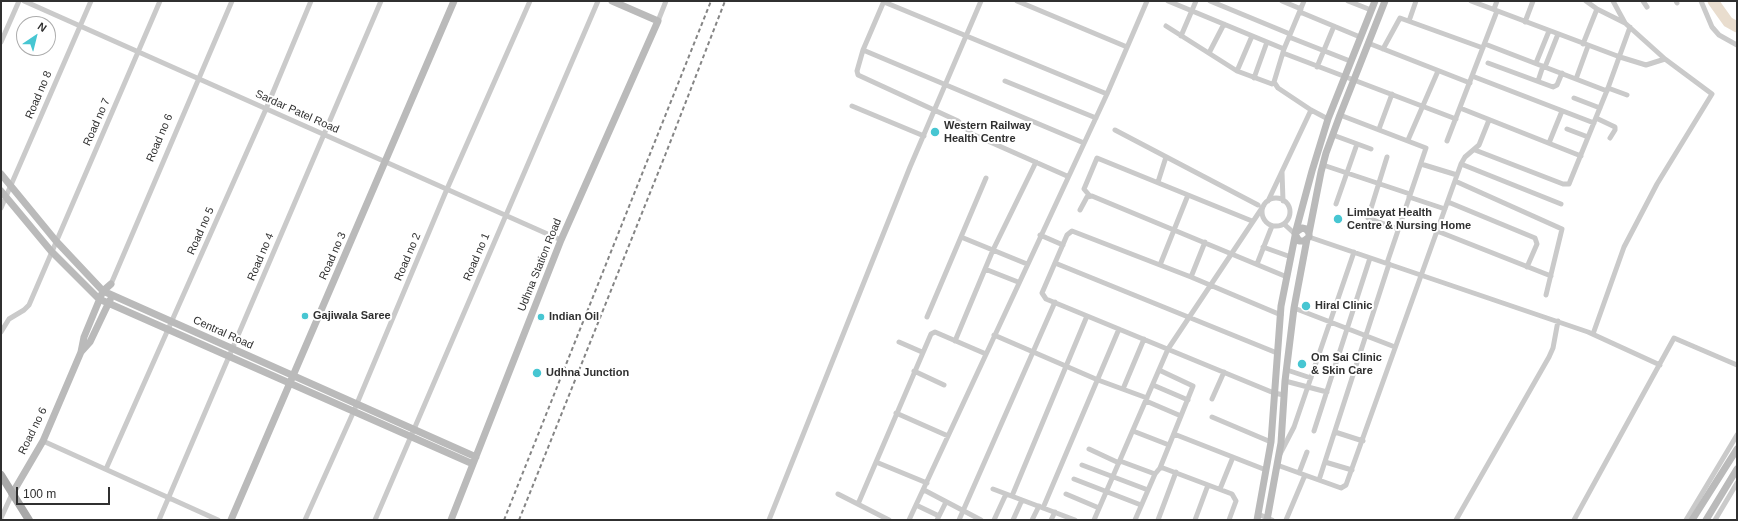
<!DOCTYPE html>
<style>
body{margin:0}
#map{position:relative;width:1738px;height:521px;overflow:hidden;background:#fff;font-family:Arial,sans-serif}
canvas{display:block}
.frame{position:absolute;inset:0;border:2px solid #303030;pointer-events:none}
.north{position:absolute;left:16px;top:16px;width:40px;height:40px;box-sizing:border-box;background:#fff;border:1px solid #acacac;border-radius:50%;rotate:35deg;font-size:11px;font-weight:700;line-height:16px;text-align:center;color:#303030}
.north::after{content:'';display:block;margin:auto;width:14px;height:18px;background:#47c6d2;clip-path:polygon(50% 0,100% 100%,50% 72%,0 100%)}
.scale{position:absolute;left:16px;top:487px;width:94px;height:18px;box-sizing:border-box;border:2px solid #303030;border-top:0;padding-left:5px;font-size:12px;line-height:14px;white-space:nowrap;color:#303030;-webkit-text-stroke:3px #fff;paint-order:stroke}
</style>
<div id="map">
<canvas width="1738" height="521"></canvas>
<div class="frame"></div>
<div class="north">N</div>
<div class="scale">100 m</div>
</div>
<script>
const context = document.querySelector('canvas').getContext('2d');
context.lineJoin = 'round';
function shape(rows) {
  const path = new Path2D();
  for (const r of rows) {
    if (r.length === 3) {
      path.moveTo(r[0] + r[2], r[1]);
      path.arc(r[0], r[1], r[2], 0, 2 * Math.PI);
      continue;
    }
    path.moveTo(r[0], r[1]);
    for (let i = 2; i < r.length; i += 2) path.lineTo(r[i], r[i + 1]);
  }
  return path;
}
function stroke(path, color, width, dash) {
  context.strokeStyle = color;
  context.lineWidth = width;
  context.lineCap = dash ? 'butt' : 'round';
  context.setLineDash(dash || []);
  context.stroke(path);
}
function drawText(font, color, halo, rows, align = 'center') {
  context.font = font + ' Arial,sans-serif';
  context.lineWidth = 4;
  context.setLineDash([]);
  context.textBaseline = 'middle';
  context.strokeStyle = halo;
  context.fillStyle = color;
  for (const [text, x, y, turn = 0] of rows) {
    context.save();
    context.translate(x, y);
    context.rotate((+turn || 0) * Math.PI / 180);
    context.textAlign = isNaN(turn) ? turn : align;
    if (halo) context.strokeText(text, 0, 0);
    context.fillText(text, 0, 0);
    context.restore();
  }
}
const river = shape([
 [1713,1,1728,22,1737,27]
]);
const street = shape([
 [24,1,561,240],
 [884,1,863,50,857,71,858,75,958,121,972,134,1067,176],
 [1017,1,1127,47],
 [1168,1,1284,49],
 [1210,1,1290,34],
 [1282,1,1301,9],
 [1304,1,1284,49,1274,82,1278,88,1311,110,1328,119],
 [1348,1,1371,10],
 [1471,1,1620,57,1646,65,1665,59],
 [1586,1,1597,9,1625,23,1665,59,1712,94,1657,184,1624,247,1593,334],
 [1613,1,1625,23],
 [1643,1,1647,7],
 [1676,1,1677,3],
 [1701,1,1712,27,1719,35,1737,45],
 [884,2,1107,94],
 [1494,9,1497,1],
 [1300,12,1360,37],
 [658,21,666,1],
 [1409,21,1416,1],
 [1525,22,1533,1],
 [1166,26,1237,71,1272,84,1274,82],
 [1181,36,1196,1],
 [1289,37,1350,61],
 [1,42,19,1],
 [1368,43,1470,83],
 [1485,44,1607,91],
 [1583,44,1597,9],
 [1383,49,1400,18,1483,48],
 [863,50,1084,143],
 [1209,53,1224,24],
 [1283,53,1456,119],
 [1488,63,1553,87,1557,85,1562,73],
 [1536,63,1549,31],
 [1317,67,1334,26],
 [1545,67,1558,34],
 [1237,71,1252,36],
 [1472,76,1594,123],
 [1254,78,1267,42],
 [1576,79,1588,46],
 [1005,81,1096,118],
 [1538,81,1543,66],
 [1608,88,1627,95],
 [1574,98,1600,108],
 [852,106,924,136],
 [1460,108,1581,156],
 [1340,115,1426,148,1387,263],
 [1596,118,1615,127,1615,130,1610,138],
 [1379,129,1392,94],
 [1567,129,1588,137],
 [1115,130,1258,205],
 [1333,135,1371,149],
 [1408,140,1438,71],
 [1447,141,1497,11],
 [1549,143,1562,111],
 [1475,150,1563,184,1569,184,1608,88,1630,27],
 [1387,157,1368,218,1398,229],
 [1421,164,1457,175],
 [1461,164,1561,204],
 [1323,165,1410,194],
 [1282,172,1283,201],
 [1455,181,1562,229,1546,295],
 [1158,182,1166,157],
 [1089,195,1084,189,1097,158,1252,221],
 [1409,197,1445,209],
 [1276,212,14],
 [1268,201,1311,110],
 [1448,202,1535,238,1537,244,1527,267],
 [1336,204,1357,144],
 [1,208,91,1],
 [1080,210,1087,197,1092,196,1287,277],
 [1284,224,1295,234],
 [1437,231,1551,276],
 [1040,235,1063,245],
 [961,237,1027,264],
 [1309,237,1588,332,1660,365],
 [1263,247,1291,257],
 [1055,263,1277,353],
 [1257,264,1272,226],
 [1160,265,1188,195],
 [985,269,1018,282],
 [1191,277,1205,242],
 [111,284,232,1],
 [1294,308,1395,347],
 [1281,315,1191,277,1072,231,1067,235,1042,293,1046,299,1274,393,1284,395],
 [927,317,986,178],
 [1,332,9,319,24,310,29,305,160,1],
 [994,335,1098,380,1147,398],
 [955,341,993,250,1036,162],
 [899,342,922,352],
 [1159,370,1193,386,1160,468],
 [1287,370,1311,378],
 [914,371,944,385],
 [1285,381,1327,392],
 [1153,385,1188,400],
 [1123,389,1144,339],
 [1212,399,1224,372],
 [1146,401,1181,416],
 [896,413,948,436],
 [1212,417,1271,442],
 [1133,431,1169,445],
 [1314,431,1370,258],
 [1335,432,1363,441],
 [1174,434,1266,470],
 [43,441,218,520],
 [1089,449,1119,463],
 [1280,454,1294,427,1354,252],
 [1120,461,1155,474],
 [876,462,927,483],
 [1325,462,1352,470],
 [1082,465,1148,490],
 [1277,465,1341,488,1346,485,1461,164,1465,157,1479,145,1489,120],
 [106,469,266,109,311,1],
 [1299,473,1307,452],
 [1074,479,1141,505],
 [1319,480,1389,264],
 [993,489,1075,520],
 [1220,489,1233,457],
 [924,490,981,520],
 [838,494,889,520],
 [1066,494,1099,508],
 [1012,496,1087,316],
 [858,504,931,334,935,332,986,354],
 [916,505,939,516],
 [1043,508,1119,329],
 [1258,514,1272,520],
 [1,518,12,494],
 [159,520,381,1],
 [305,520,353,413,447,189,530,1],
 [375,520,598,1],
 [769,520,910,167,981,1],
 [909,520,1107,94,1147,1],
 [937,520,946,502],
 [959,520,1055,302],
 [994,520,1006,494],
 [1013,520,1022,500],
 [1032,520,1039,506],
 [1051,520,1055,512],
 [1094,520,1168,349,1264,205],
 [1135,520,1155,474,1160,468,1163,468,1232,494,1236,501,1229,520],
 [1158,520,1176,472],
 [1195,520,1208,485],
 [1286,520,1305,475],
 [1456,520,1549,357,1553,348,1558,321],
 [1574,520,1674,338,1737,365],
 [1686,520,1737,435],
 [1715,520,1737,483]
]);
const secondary = shape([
 [1,174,56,241,103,291,476,457],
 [1,191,51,251,99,299,473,464],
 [1296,232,1302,228,1306,229,1309,233,1309,237,1304,241,1299,241,1295,234,1312,171,1328,119,1375,1],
 [1309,233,1321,172,1326,153,1340,115,1385,1],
 [81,352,90,342,110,300],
 [12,494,43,441,81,352,84,337,103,291,111,284],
 [231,520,454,1],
 [451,520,561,240,658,21,612,1],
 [1257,520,1271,442,1281,306,1295,236],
 [1267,520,1281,443,1285,381,1294,308,1307,239],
 [1692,520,1737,449],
 [1706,520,1737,469]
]);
const primary = shape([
 [1,475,29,520]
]);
const rail = shape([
 [504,520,711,1],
 [519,520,666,153,725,1]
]);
const markers = [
 [935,132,5,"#47c6d2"],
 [1338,219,5,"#47c6d2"],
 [1306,306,5,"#47c6d2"],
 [305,316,4,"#47c6d2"],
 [541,317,4,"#47c6d2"],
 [1302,364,5,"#47c6d2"],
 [537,373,5,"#47c6d2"]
];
const streetNames = [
 ["Road no 8",39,95,-67],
 ["Sardar Patel Road",297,112,24],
 ["Road no 7",97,122,-66],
 ["Road no 6",160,138,-67],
 ["Road no 5",201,231,-66],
 ["Road no 3",333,256,-66],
 ["Road no 4",261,257,-67],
 ["Road no 2",408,257,-67],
 ["Road no 1",477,257,-67],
 ["Udhna Station Road",540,265,-68],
 ["Central Road",223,333,24],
 ["Road no 6",33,431,-64]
];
const poiNames = [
 ["Western Railway",944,126],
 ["Health Centre",944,139],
 ["Limbayat Health",1347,213],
 ["Centre & Nursing Home",1347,226],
 ["Hiral Clinic",1315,306],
 ["Gajiwala Saree",313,316],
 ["Indian Oil",549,317],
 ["Om Sai Clinic",1311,358],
 ["& Skin Care",1311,371],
 ["Udhna Junction",546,373]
];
stroke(river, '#e9ddce', 11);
stroke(street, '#cacaca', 5);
stroke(secondary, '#bababa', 7);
stroke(primary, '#a8a8a8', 8);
stroke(rail, '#858585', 2, [4, 3]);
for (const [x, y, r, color] of markers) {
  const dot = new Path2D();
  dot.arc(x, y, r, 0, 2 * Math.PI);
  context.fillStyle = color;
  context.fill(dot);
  stroke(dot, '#fff', 1.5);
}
drawText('11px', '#303030', '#fff', streetNames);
drawText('bold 11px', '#303030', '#fff', poiNames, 'left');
</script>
